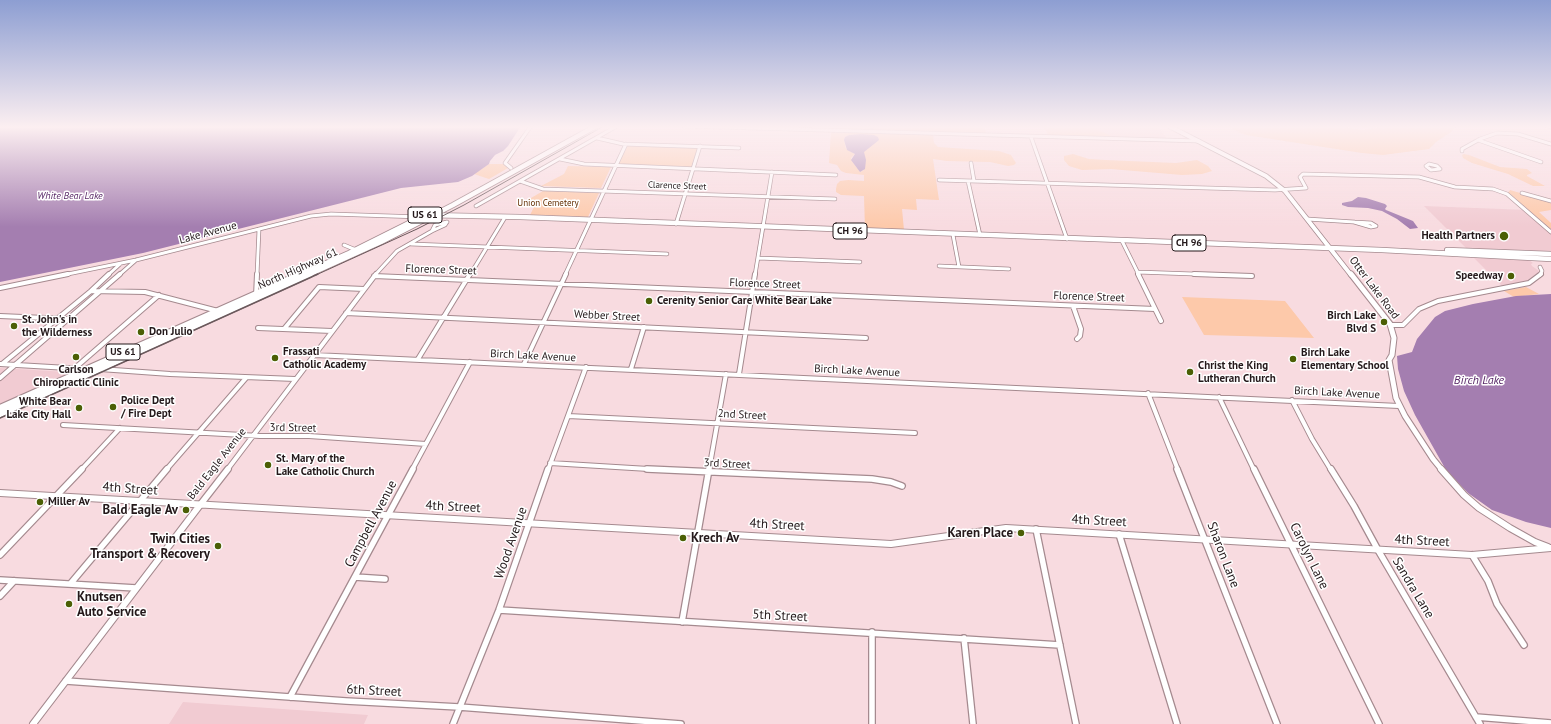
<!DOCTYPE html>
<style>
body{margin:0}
canvas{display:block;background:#f8dbe0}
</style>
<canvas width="1551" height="724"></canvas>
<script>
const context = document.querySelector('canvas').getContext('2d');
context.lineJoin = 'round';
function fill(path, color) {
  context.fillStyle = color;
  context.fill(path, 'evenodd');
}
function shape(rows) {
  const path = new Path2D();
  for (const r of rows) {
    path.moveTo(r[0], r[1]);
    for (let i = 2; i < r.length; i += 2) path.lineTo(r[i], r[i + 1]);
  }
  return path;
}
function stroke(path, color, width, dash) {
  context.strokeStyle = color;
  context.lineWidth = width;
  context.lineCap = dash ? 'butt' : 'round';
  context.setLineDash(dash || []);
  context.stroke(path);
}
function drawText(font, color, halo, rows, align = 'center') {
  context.font = font + ' "PT Sans",sans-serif';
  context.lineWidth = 3;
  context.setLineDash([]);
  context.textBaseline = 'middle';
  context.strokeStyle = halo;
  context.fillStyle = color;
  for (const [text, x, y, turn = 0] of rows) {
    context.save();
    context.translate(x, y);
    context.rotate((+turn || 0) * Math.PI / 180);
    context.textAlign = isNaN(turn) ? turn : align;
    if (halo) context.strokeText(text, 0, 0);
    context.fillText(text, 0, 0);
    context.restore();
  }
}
const built = shape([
 [1046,126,1159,126,1168,141,1050,137],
 [1424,206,1528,210,1551,229,1551,252,1467,249],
 [1474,258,1529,260,1533,263,1531,264,1532,266,1539,271,1535,277,1527,282,1503,287],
 [0,368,67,372,64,376,0,406],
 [183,702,368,715,364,724,169,724]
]);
const green = shape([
 [818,126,985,126,986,135,818,129],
 [1043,126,1093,128,1110,135,1111,139,1049,137],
 [1228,126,1339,126,1364,130,1385,126,1457,126,1451,132,1436,142,1429,149,1383,155,1362,153,1246,135,1236,131],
 [831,132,933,135,934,143,938,147,999,151,1011,155,1016,163,1014,165,1008,166,990,162,947,161,933,159,939,200,916,199,917,210,902,209,904,230,865,229,864,196,841,195,836,192,836,189,837,184,840,181,848,180,864,181,864,175,846,173,841,171,837,165,829,163],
 [863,134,864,170,860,172,852,161,851,158,855,154,846,149,844,140,845,137,850,135],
 [628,145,698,147,691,168,618,165],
 [1073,154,1089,159,1105,160,1176,163,1197,160,1208,166,1212,171,1202,174,1182,175,1111,169,1082,170,1069,166,1064,160,1064,156],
 [1464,154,1469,155,1500,167,1527,169,1532,173,1527,175,1527,176,1545,186,1533,186,1508,174,1472,163,1463,158,1462,155],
 [489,164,503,164,508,168,489,179,474,174],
 [568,166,611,167,601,188,541,186,564,174],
 [1510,190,1551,202,1551,210,1539,212,1551,223,1551,229,1508,193],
 [543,191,599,193,588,217,530,215,535,205,519,205],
 [1526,287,1539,294,1514,297,1504,291],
 [1182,297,1285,301,1314,338,1204,335]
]);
const water = shape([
 [0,126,521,126,508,146,503,151,495,155,490,161,489,164,472,176,458,182,401,188,143,253,0,282],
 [861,134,874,135,878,137,879,140,864,152,866,160,865,169,860,172,851,160,855,154,847,150,844,140,845,137,849,135],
 [1358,197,1366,198,1385,204,1387,206,1385,209,1386,210,1413,221,1418,228,1410,229,1397,219,1382,211,1368,208,1348,207,1342,205,1342,203,1352,201],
 [1551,294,1551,528,1526,522,1492,510,1468,493,1446,470,1415,415,1404,391,1398,369,1397,356,1412,352,1417,339,1435,317,1445,311,1473,304,1516,296]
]);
const stream = shape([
 [868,130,877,126]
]);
const minorFar2 = shape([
 [684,126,1199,141],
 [1547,126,1551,127],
 [1031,137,1067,239],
 [597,138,623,144,739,148],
 [1478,140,1541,162],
 [1462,151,1462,149,1480,139,1497,133,1518,134,1551,144],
 [560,159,584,164,836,175],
 [971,163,974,181],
 [1429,164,1437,166,1440,169,1431,170,1426,166,1429,164],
 [511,168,505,163,531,126],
 [939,180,1275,190,1306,188],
 [520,181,543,189,835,199],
 [968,181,980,235],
 [1306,188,1300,177,1303,174,1419,177,1455,187,1493,189,1507,194,1551,232],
 [1522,193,1551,201],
 [476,206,617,126],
 [1307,219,1354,222],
 [447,222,445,225,432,231,435,225,447,222],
 [1354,222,1371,223,1376,226,1371,227,1354,222],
 [676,224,700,146],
 [953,235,959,267],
 [1122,241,1139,275],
 [411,244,667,254],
 [344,245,356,250],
 [758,258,860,262],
 [939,266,1009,269],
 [1540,267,1542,271,1540,275],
 [1137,272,1222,275],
 [63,275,136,260,311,216,331,214,421,217],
 [108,275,120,264],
 [119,275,136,260],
 [257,275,259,229],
 [375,275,397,251,432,231],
 [470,275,504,219],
 [565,275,626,144],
 [755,275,772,172]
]);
const minorFar1 = shape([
 [1138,274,1161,321],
 [1194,274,1252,276],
 [374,276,1155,309],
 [0,288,68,274],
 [91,291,145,292,218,311],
 [256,296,257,274],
 [1073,306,1081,329,1080,336,1077,339],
 [346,313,866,338],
 [0,316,68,319],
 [1390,325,1403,325,1419,309,1438,301,1529,283,1541,274],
 [258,328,332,331],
 [284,329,319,287,364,289],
 [314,355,1399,406],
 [418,359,470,274],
 [0,364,85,369],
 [2,364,91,291,109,274],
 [524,364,566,274],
 [75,368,159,295],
 [100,369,170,374,295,379],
 [631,369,644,327],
 [739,374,755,274],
 [0,378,120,274],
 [1148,393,1178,470],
 [1219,397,1254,470],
 [1292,400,1312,439,1331,470],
 [568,416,915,433],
 [63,425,260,436,309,436,426,444],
 [550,463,665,470],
 [81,470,120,428],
 [166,470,246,378],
 [227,470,376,274],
 [412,470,470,362],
 [548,470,586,367],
 [709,470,726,374]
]);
const minor = shape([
 [647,469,872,479,891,482,902,486],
 [1177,469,1277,724],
 [1254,469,1379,724],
 [1331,469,1354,506,1378,550,1480,724],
 [200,505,228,469],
 [1036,529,1076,724],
 [1119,534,1177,724],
 [0,555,82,469],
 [1472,555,1488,581,1497,604,1524,645],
 [355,577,385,579],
 [0,580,136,588],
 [71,583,167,469],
 [0,596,14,581],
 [499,610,1060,645],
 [682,622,709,469],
 [872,632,872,724],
 [964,638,973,724],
 [66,681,346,701,459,707,681,724],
 [290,697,413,469],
 [1476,717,1551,723],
 [453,724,499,610,548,469]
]);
const tertiaryFar2 = shape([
 [1169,126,1266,176,1285,191,1351,275]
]);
const tertiaryFar1 = shape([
 [1351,274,1390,324,1394,338,1392,355,1389,360,1396,398,1405,416,1433,459,1442,470]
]);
const tertiary = shape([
 [1441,469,1464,495,1479,508,1510,528,1535,542,1548,547],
 [0,493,891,544,1006,528,1472,555,1551,548],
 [33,724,200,505]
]);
const primaryFar1 = shape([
 [426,215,520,217,1382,250,1551,259],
 [1447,250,1551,254],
 [299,275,349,253,427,214],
 [308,275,381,242,453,205,596,126]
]);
const primary = shape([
 [0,408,301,274],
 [0,414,310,274]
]);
const railFar1 = shape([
 [316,275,417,229,464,205,604,126]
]);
const rail = shape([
 [0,418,318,274]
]);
const markers = [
 [1504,236,5,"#4b5f05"],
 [1511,276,4,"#4b5f05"],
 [649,301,4,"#4b5f05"],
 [1384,322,4,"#4b5f05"],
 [14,326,4,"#4b5f05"],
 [141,332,4,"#4b5f05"],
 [76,357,4,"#4b5f05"],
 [275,358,4,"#4b5f05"],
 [1293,359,4,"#4b5f05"],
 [1190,372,4,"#4b5f05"],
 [113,407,4,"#4b5f05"],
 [79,408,4,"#4b5f05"],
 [268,465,4,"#4b5f05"],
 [40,502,4,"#4b5f05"],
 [186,510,4,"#4b5f05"],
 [1021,533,4,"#4b5f05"],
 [683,538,4,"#4b5f05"],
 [218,546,4,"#4b5f05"],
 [69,604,4,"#4b5f05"]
];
const farStreetnames = [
 ["Clarence Street",677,186,2]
];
const farParknames = [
 ["Union Cemetery",548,203]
];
const farWaternames = [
 ["White Bear Lake",70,196]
];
const shields = [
 [425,215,34],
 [850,231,34],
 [1189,243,34],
 [123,352,34]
];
const shieldNames = [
 ["US 61",425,215],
 ["CH 96",850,231],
 ["CH 96",1189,243],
 ["US 61",123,352]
];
const streetNames = [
 ["Lake Avenue",208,233,-15],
 ["North Highway 61",298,269,-24],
 ["Florence Street",441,270,2],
 ["Florence Street",765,284,2],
 ["Otter Lake Road",1374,288,53],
 ["Florence Street",1089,297,2],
 ["Webber Street",607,316,3],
 ["Birch Lake Avenue",533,356,3],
 ["Birch Lake Avenue",857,371,3],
 ["Birch Lake Avenue",1337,393,3],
 ["2nd Street",742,415,3],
 ["3rd Street",293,428,1],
 ["Bald Eagle Avenue",217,464,-52],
 ["3rd Street",727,464,3]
];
const poiNames = [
 ["Health Partners",1495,236,"right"],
 ["Speedway",1503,276,"right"],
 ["Cerenity Senior Care White Bear Lake",657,301],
 ["Birch Lake",1376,316,"right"],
 ["Blvd S",1376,329,"right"],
 ["St. John's in",22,320],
 ["the Wilderness",22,333],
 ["Don Julio",149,332],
 ["Frassati",283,352],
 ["Catholic Academy",283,365],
 ["Birch Lake",1301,353],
 ["Elementary School",1301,366],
 ["Christ the King",1198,366],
 ["Lutheran Church",1198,379],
 ["Carlson",76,370,"center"],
 ["Chiropractic Clinic",76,383,"center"],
 ["Police Dept",121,401],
 ["/ Fire Dept",121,414],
 ["White Bear",71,402,"right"],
 ["Lake City Hall",71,415,"right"],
 ["St. Mary of the",276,459],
 ["Lake Catholic Church",276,472],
 ["Miller Av",48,502]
];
const waterNames = [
 ["Birch Lake",1479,381]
];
const nearStreetnames = [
 ["4th Street",130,489,4],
 ["4th Street",453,507,3],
 ["4th Street",1099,521,3],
 ["Campbell Avenue",371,524,-62],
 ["4th Street",777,525,3],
 ["4th Street",1422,541,3],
 ["Wood Avenue",511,543,-71],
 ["Sharon Lane",1223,555,69],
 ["Carolyn Lane",1309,556,64],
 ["Sandra Lane",1413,588,59],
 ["5th Street",780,616,3],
 ["6th Street",374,691,3]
];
const nearPoinames = [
 ["Bald Eagle Av",178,510],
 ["Karen Place",1013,533],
 ["Krech Av",691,538,"left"],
 ["Twin Cities",210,539],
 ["Transport & Recovery",210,554],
 ["Knutsen",77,597,"left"],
 ["Auto Service",77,612,"left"]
];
fill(built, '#f1cbd2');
fill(green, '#fdc9aa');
fill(water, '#a47eb0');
stroke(stream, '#a47eb0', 1);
stroke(minorFar2, '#a58a8f', 4.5);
stroke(minorFar1, '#a58a8f', 6);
stroke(minor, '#a58a8f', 8);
stroke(tertiaryFar2, '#a58a8f', 5.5);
stroke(tertiaryFar1, '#a58a8f', 7);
stroke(tertiary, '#a58a8f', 8);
stroke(primaryFar1, '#a58a8f', 6);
stroke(primary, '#a58a8f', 8);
stroke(minorFar2, '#fff', 3);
stroke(minorFar1, '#fff', 4);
stroke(minor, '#fff', 5.5);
stroke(tertiaryFar2, '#fff', 4);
stroke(tertiaryFar1, '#fff', 5);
stroke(tertiary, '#fff', 6);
stroke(primaryFar1, '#fff', 4.5);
stroke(primary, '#fff', 6);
stroke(railFar1, '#6a595c', 1);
stroke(rail, '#6a595c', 1.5);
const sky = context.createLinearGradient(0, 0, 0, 227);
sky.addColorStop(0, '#8d9ed2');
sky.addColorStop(0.56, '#fceff1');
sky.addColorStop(1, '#fceff100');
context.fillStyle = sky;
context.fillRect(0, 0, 1551, 227);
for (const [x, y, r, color] of markers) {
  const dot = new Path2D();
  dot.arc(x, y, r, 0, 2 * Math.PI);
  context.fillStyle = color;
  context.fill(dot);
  stroke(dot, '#fff', 1.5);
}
drawText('9px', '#24191b', '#fff', farStreetnames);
drawText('9px', '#622d01', '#fff', farParknames);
drawText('italic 10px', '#592968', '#fff', farWaternames);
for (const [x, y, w] of shields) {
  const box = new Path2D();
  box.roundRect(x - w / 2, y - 8, w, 16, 3);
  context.fillStyle = '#fff';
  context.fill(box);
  stroke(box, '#24191b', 1);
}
drawText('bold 10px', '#24191b', null, shieldNames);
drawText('11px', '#24191b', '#fff', streetNames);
drawText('bold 11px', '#24191b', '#fff', poiNames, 'left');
drawText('italic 12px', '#592968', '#fff', waterNames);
drawText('13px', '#24191b', '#fff', nearStreetnames);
drawText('bold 13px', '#24191b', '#fff', nearPoinames, 'right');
</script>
